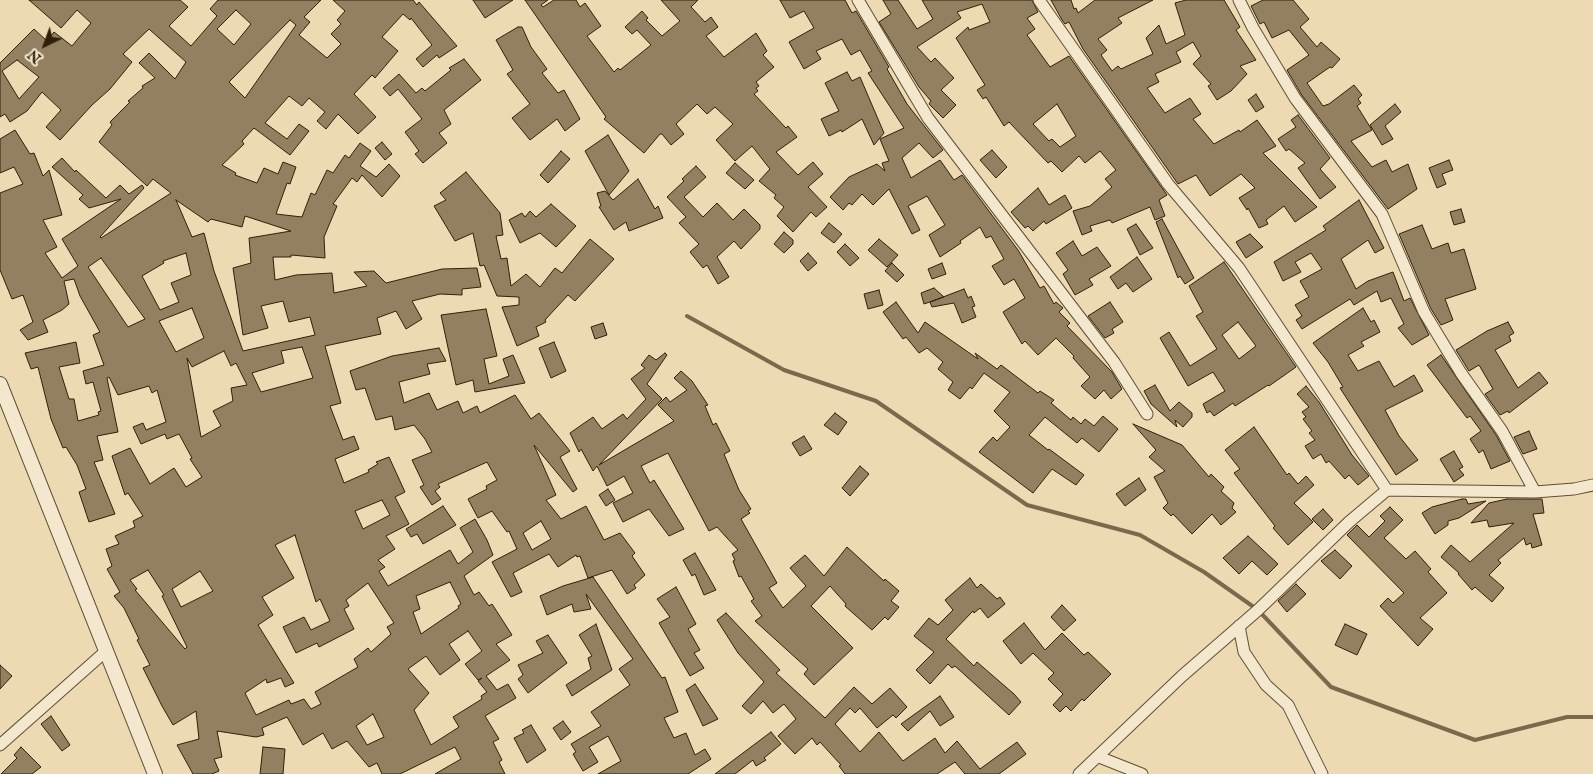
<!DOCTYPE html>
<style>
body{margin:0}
#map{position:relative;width:1593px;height:774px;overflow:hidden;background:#eddab2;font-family:"IM FELL English",serif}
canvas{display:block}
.north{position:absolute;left:20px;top:20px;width:50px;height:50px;-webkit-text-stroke:4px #f3e7cd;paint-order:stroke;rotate:222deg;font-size:14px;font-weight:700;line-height:20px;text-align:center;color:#311f0a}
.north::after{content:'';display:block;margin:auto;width:18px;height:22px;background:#311f0a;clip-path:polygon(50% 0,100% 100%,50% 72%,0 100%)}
</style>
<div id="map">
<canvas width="1593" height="774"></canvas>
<div class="north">N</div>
</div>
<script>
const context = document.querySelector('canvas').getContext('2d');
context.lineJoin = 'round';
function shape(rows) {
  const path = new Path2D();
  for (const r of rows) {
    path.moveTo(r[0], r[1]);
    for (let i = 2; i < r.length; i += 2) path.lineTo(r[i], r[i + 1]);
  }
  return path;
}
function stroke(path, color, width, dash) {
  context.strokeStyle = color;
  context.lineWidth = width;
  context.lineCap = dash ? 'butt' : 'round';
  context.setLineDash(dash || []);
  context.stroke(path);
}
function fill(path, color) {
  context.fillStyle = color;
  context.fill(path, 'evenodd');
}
const stream = shape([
 [687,316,784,370,876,401,1027,505,1140,535,1204,572,1258,610,1331,687,1475,740,1567,717,1593,717]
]);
const building = shape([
 [29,0,180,0,188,7,169,26,191,46,217,16,210,9,218,0,321,0,304,17,310,22,299,35,327,58,341,44,331,34,341,24,337,20,345,11,333,0,413,0,417,5,419,2,457,46,439,58,437,55,423,67,416,59,432,45,411,18,410,20,403,14,382,37,398,51,375,78,372,75,354,94,376,117,358,134,338,114,326,129,317,121,325,112,309,98,302,106,289,96,265,123,287,139,299,124,309,131,290,155,254,128,242,141,244,144,222,165,236,173,235,175,257,183,264,168,278,174,283,162,296,167,290,184,287,183,276,214,302,217,311,193,315,195,327,170,333,173,345,155,349,158,360,143,371,151,360,166,376,177,389,164,400,176,382,197,362,175,357,182,352,178,333,204,337,206,324,237,325,258,291,255,291,257,273,257,275,280,296,275,332,273,334,293,367,286,354,272,374,271,386,283,442,269,477,268,481,287,462,289,462,295,440,294,412,301,422,319,406,329,396,311,377,318,381,334,325,346,341,403,330,406,343,440,354,436,359,449,335,459,344,483,369,472,368,470,378,464,376,462,389,457,405,492,395,497,409,524,386,536,395,549,378,560,385,567,379,571,388,586,450,550,458,564,473,552,460,528,475,519,487,540,493,555,464,576,474,595,479,592,489,606,492,604,512,635,496,644,510,660,486,676,497,690,508,684,516,698,485,716,499,739,493,742,502,760,499,762,505,774,435,774,461,759,455,747,400,774,382,774,377,763,369,767,347,741,332,749,323,733,303,745,287,717,262,728,264,735,256,737,217,731,222,757,214,759,219,771,212,774,193,774,177,745,199,739,196,711,173,725,162,706,143,668,150,665,137,640,139,639,124,608,114,596,120,592,107,569,112,566,106,549,119,544,115,536,135,527,133,521,143,516,128,493,125,495,112,456,130,448,150,484,174,468,186,487,202,477,190,459,192,458,179,434,167,439,165,434,141,444,133,427,143,423,146,430,166,422,157,390,152,393,149,386,118,395,109,377,107,378,118,432,97,436,103,460,94,462,115,514,89,522,79,492,86,489,77,465,66,447,63,448,51,419,38,367,31,369,25,353,76,342,80,363,59,367,69,399,74,399,78,421,99,415,98,412,101,411,93,382,86,384,83,371,104,365,93,335,100,332,80,296,74,279,64,281,69,304,62,310,43,320,48,332,28,340,20,330,33,322,23,295,12,299,0,270,0,193,23,184,14,167,0,173,0,139,15,130,30,154,34,153,43,176,49,170,62,215,43,220,57,247,45,253,62,278,78,266,62,239,121,199,89,208,79,199,83,195,52,167,62,158,75,172,76,170,106,198,120,185,129,194,142,185,144,188,100,237,101,238,171,193,153,179,147,186,99,142,112,125,110,122,130,102,128,101,143,88,142,86,155,78,139,63,149,53,175,79,186,62,149,29,123,54,132,62,110,89,92,105,60,140,46,127,61,110,42,92,27,111,10,122,5,114,0,117,0,63,34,29,47,41,54,32,72,46,91,23,77,10,61,28,29,0],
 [236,10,251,24,234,45,217,29,236,10],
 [290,20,296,25,245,98,229,82,290,20],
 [17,60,39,77,19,99,2,71,17,60],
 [176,200,208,222,211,219,242,227,245,216,291,231,249,238,251,263,233,268,243,335,268,328,261,306,283,301,289,322,310,317,315,335,243,351,214,271,204,233,192,237,176,200],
 [186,253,191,275,171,283,179,302,160,310,142,276,164,263,163,261,186,253],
 [101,258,145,319,128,327,88,267,101,258],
 [192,308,204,338,176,352,159,321,192,308],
 [302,347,313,378,261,392,252,373,284,363,281,351,302,347],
 [224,351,231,366,236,363,247,385,231,388,233,401,213,411,221,426,201,437,187,358,192,367,224,351],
 [382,500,390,515,363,529,355,511,382,500],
 [295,535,316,602,320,599,330,621,311,630,304,617,283,627,296,653,317,643,319,647,354,629,344,609,349,606,346,600,368,583,394,623,387,627,391,634,371,652,368,648,354,659,358,667,315,692,321,704,311,709,304,699,291,704,289,700,256,715,245,693,266,679,267,683,281,678,285,687,294,683,258,625,273,615,262,597,294,578,275,545,295,535],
 [148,570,164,595,162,596,187,647,185,649,135,590,137,589,130,580,148,570],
 [200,571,213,591,181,607,172,589,200,571],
 [450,582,461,604,458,606,459,608,421,634,413,612,420,609,416,596,450,582],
 [468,631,482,651,465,664,478,680,482,678,478,681,487,692,481,696,482,699,453,717,459,727,431,745,414,710,429,693,408,669,426,656,440,675,460,660,449,644,468,631],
 [373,714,384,737,367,745,356,726,373,714],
 [473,0,513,0,485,18,473,0],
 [525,0,548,0,541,5,543,7,554,0,576,0,580,7,585,3,601,26,587,36,614,72,618,68,620,70,651,45,637,30,632,34,625,27,642,11,648,18,646,20,662,36,680,21,661,0,698,0,691,7,705,22,711,17,718,27,706,36,724,57,756,33,767,51,763,55,774,67,756,82,759,86,756,88,758,91,754,94,786,128,788,126,797,137,776,152,798,175,813,162,823,174,808,187,827,207,816,217,811,212,793,232,777,216,784,207,774,198,776,195,759,181,770,169,752,146,735,161,716,140,733,124,715,107,707,114,697,104,676,124,684,134,671,145,662,134,660,134,644,153,604,119,606,117,525,0],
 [780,0,845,0,852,13,856,11,889,67,887,69,907,104,943,150,933,158,919,143,902,158,911,178,940,160,954,180,962,175,1018,250,1040,288,1044,286,1054,304,1056,302,1063,308,1059,312,1070,323,1067,326,1112,372,1122,389,1111,399,1104,390,1095,399,1081,386,1090,377,1073,358,1074,356,1056,338,1038,355,1025,341,1022,344,1003,312,1025,298,1014,279,1004,285,992,266,1004,259,991,236,986,238,980,227,960,241,961,243,940,257,929,235,945,225,927,196,908,206,920,230,912,234,889,189,873,205,862,194,852,205,849,203,843,210,830,197,849,177,877,164,885,171,882,163,889,161,880,139,904,128,868,73,872,71,860,50,851,55,842,39,816,51,821,59,804,69,789,42,814,28,804,11,790,18,780,0],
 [883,0,898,0,917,29,933,19,922,0,1032,0,1038,12,1027,18,1035,29,1027,35,1050,67,1069,56,1167,195,1159,200,1165,216,1155,220,1150,207,1112,223,1110,220,1090,226,1092,231,1082,235,1073,211,1090,206,1112,187,1105,179,1116,170,1100,151,1085,163,1079,156,1062,172,1051,161,1048,163,1009,122,1004,126,986,97,983,99,977,90,985,85,956,38,968,27,969,30,990,22,982,4,957,12,961,18,917,47,931,62,935,58,954,78,941,90,956,105,943,118,929,104,931,101,919,87,879,22,891,14,883,0],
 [1057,104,1076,136,1060,147,1052,139,1049,141,1033,124,1057,104],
 [1051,0,1071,0,1074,9,1076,8,1078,13,1095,0,1153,0,1118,18,1122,23,1098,39,1107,50,1101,55,1112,71,1118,66,1121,69,1153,54,1146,38,1159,25,1166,44,1185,35,1175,3,1186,0,1224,0,1240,27,1236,30,1256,60,1240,66,1247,74,1231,91,1217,100,1208,86,1211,84,1193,64,1201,56,1193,42,1176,52,1181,62,1155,74,1159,82,1147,88,1165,113,1190,98,1201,114,1193,119,1214,144,1239,130,1240,132,1257,120,1276,146,1263,153,1317,207,1295,222,1284,206,1266,220,1268,224,1259,228,1248,208,1247,210,1239,198,1255,188,1241,174,1210,196,1196,175,1178,184,1083,49,1069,22,1065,24,1062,20,1051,0],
 [1263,0,1293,0,1309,19,1300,27,1317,47,1321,42,1340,59,1332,68,1330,67,1307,83,1323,106,1329,104,1354,85,1362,95,1358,99,1361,103,1357,106,1372,130,1351,141,1372,167,1386,160,1392,172,1408,164,1417,189,1388,209,1301,94,1287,70,1309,55,1289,30,1272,38,1264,22,1260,24,1251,6,1263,0],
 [518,27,522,27,531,47,547,69,542,73,558,93,564,90,580,119,565,131,557,119,530,140,512,118,530,104,507,74,513,70,496,40,518,27],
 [464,59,481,80,444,110,451,124,439,133,447,143,423,163,415,154,419,151,405,132,422,119,398,89,390,96,383,88,399,74,416,93,422,88,425,91,451,70,449,68,464,59],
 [847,72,852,81,860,77,884,133,874,145,862,119,842,132,841,130,829,136,821,119,839,111,825,83,847,72],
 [1256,94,1264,107,1256,112,1248,100,1256,94],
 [1395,104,1401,112,1385,126,1393,139,1382,145,1370,125,1395,104],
 [1298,115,1330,158,1320,169,1336,187,1320,199,1298,168,1305,163,1289,149,1286,151,1278,139,1296,127,1291,120,1298,115],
 [608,135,629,171,609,195,585,151,608,135],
 [382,142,392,154,385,160,375,148,382,142],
 [992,150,1007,167,996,178,980,160,992,150],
 [561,151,570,159,548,183,540,175,561,151],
 [1449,160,1453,170,1442,174,1446,184,1437,188,1429,168,1449,160],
 [735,163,754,180,745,189,726,173,735,163],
 [696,166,706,177,684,197,703,217,717,203,733,220,744,209,760,225,760,229,741,249,734,241,717,257,729,277,718,284,707,265,703,268,690,252,699,244,679,223,686,217,667,197,684,181,682,179,696,166],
 [466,172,500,213,503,235,496,236,501,259,507,258,511,286,526,274,540,287,555,268,562,273,590,239,614,259,575,301,568,295,545,320,546,322,536,327,539,336,517,346,502,307,519,305,519,297,497,296,484,265,480,266,473,233,455,241,434,206,446,200,440,193,466,172],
 [638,179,655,209,658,206,663,218,629,231,626,222,614,230,599,207,601,206,597,193,605,191,613,200,638,179],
 [1038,188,1049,205,1065,195,1072,208,1046,224,1044,221,1033,231,1028,226,1025,228,1011,212,1038,188],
 [1359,200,1384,248,1375,253,1368,240,1341,259,1356,289,1368,281,1393,272,1404,301,1410,298,1429,335,1412,345,1398,328,1404,324,1391,298,1381,302,1377,291,1354,305,1350,299,1302,329,1296,320,1302,316,1295,305,1309,297,1300,281,1322,269,1311,253,1295,262,1301,272,1283,281,1274,262,1326,230,1323,226,1359,200],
 [551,204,576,226,556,247,540,233,520,243,509,220,522,213,525,217,530,211,536,217,551,204],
 [1461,209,1465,222,1454,225,1450,212,1461,209],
 [1162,219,1194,278,1185,284,1180,276,1178,278,1156,222,1162,219],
 [829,223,842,234,834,243,821,233,829,223],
 [1136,224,1153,248,1140,255,1127,229,1136,224],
 [1422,225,1432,249,1448,243,1451,253,1464,249,1476,289,1445,299,1453,320,1441,325,1431,309,1399,234,1422,225],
 [784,232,793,240,793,244,784,253,774,244,784,232],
 [1250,234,1263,247,1246,258,1236,242,1250,234],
 [879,239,898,255,887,267,868,250,879,239],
 [1073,241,1082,256,1097,247,1111,266,1089,279,1093,285,1075,295,1063,274,1068,270,1056,253,1073,241],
 [845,244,859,258,850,266,837,252,845,244],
 [808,253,817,263,808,271,800,261,808,253],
 [1137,257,1152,279,1133,292,1126,283,1118,289,1110,277,1137,257],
 [1224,262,1296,367,1269,386,1268,385,1235,406,1233,403,1214,416,1210,411,1207,413,1203,404,1225,391,1213,372,1188,386,1160,338,1169,332,1190,366,1217,349,1196,316,1203,312,1189,286,1224,262],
 [1238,322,1256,346,1239,359,1222,335,1238,322],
 [892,263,904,275,897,282,885,271,892,263],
 [942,263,946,274,932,279,928,269,942,263],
 [934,288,944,297,924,304,921,293,934,288],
 [964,289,968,298,971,296,975,306,972,307,976,317,962,323,954,303,932,307,930,302,964,289],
 [879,290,883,305,868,309,864,294,879,290],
 [896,302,918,333,925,322,978,359,975,353,997,369,1001,365,1038,393,1040,391,1054,400,1051,403,1071,420,1073,417,1081,424,1085,419,1094,426,1103,416,1118,429,1099,452,1082,438,1077,443,1045,417,1029,435,1048,450,1049,449,1084,475,1076,485,1052,469,1033,493,979,452,993,437,997,441,1010,427,994,411,1010,392,984,373,972,389,970,387,960,399,948,390,953,382,938,369,943,362,927,348,919,353,906,337,903,339,883,312,896,302],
 [1110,302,1123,322,1112,329,1114,333,1105,338,1088,316,1110,302],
 [1363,308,1371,322,1374,320,1380,332,1361,342,1364,346,1348,355,1358,371,1379,361,1394,387,1414,375,1423,391,1385,410,1399,436,1418,460,1396,475,1340,388,1343,387,1328,362,1313,343,1363,308],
 [486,309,497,356,484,359,489,384,509,376,503,359,513,355,525,383,475,392,473,380,456,385,441,315,486,309],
 [1508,322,1514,333,1509,336,1511,341,1495,350,1518,388,1539,372,1548,383,1509,413,1508,411,1500,415,1485,394,1493,389,1479,365,1469,371,1456,350,1487,331,1508,322],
 [603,323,607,335,595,339,591,327,603,323],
 [554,342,566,371,551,378,539,348,554,342],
 [439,348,446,361,427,364,430,374,399,382,404,403,429,393,437,410,458,401,463,413,477,406,480,413,515,395,531,419,539,413,570,451,560,457,577,489,573,492,534,445,556,495,546,500,561,519,586,506,604,540,620,533,635,553,632,556,645,575,634,585,636,588,627,594,612,570,588,578,580,556,577,557,576,555,558,567,549,554,513,573,522,592,511,597,492,562,517,549,509,531,507,532,492,511,478,518,468,499,487,489,486,486,497,480,487,462,438,484,440,487,435,491,441,499,432,505,420,487,424,485,412,460,432,452,425,439,414,425,395,430,392,416,376,420,365,388,356,390,350,371,392,356,439,348],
 [541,521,551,539,532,550,523,533,541,521],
 [665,353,667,355,647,384,662,399,599,465,674,421,658,405,666,397,670,402,687,390,674,378,681,371,692,381,708,405,705,406,713,425,716,423,730,451,724,454,739,490,751,509,748,511,750,513,741,519,777,583,769,588,783,608,806,586,790,568,805,555,824,576,847,547,884,581,885,579,899,591,891,601,899,607,888,620,885,617,872,630,845,606,846,604,830,586,811,606,853,648,814,685,804,674,808,669,755,621,762,616,751,601,754,599,741,576,739,577,733,561,735,560,732,554,738,550,717,527,709,531,668,453,641,466,650,483,654,480,684,529,669,536,649,509,623,522,613,503,633,493,624,476,607,486,597,466,593,471,581,449,579,452,570,433,593,417,602,429,623,414,627,419,646,399,631,379,645,368,641,365,649,355,656,360,665,353],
 [1441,355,1496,435,1510,461,1491,469,1483,450,1479,453,1470,439,1481,431,1470,416,1467,418,1427,365,1441,355],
 [1155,385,1170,411,1179,402,1192,413,1192,417,1183,427,1175,420,1177,427,1151,404,1144,391,1155,385],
 [1306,386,1319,402,1352,455,1369,476,1358,485,1349,475,1345,479,1329,461,1326,463,1321,454,1313,459,1305,446,1315,440,1309,433,1312,431,1303,419,1306,417,1302,412,1309,407,1297,394,1306,386],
 [835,413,847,422,838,435,824,425,835,413],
 [1133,424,1182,445,1209,477,1211,474,1224,487,1221,491,1234,503,1232,508,1236,512,1221,525,1212,514,1192,534,1173,514,1171,516,1163,508,1168,503,1154,477,1165,471,1149,457,1156,450,1133,424],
 [1254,427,1287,475,1289,473,1298,484,1306,476,1314,485,1294,503,1313,522,1288,545,1273,528,1275,526,1234,473,1240,469,1225,450,1254,427],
 [1529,431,1537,449,1523,454,1514,437,1529,431],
 [804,436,812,449,800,456,792,443,804,436],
 [1454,451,1463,467,1459,469,1464,475,1454,482,1440,459,1454,451],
 [860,466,869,474,850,496,842,488,860,466],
 [1139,478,1146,490,1125,506,1116,494,1139,478],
 [608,489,615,500,606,506,599,495,608,489],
 [1462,499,1466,499,1468,504,1486,501,1459,518,1448,521,1448,525,1435,534,1422,513,1432,507,1462,499],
 [1507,499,1542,499,1544,513,1533,514,1542,545,1532,548,1531,543,1526,545,1524,538,1498,560,1501,563,1489,575,1504,588,1492,602,1475,587,1472,590,1458,574,1459,573,1441,557,1451,545,1470,562,1514,523,1489,527,1487,520,1471,523,1489,503,1507,499],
 [443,506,456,525,423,544,417,534,411,537,406,529,443,506],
 [1390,507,1403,520,1384,538,1406,559,1415,551,1431,569,1428,572,1447,593,1420,618,1433,629,1418,646,1380,606,1388,598,1393,603,1404,593,1347,535,1357,525,1369,537,1385,521,1380,516,1390,507],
 [1323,509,1333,520,1323,530,1312,519,1323,509],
 [1248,536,1278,564,1267,575,1252,561,1239,574,1223,558,1248,536],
 [1335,550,1352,566,1340,579,1321,561,1335,550],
 [695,553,716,590,704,595,695,574,692,576,683,560,695,553],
 [593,577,662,678,665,677,678,712,664,718,674,738,686,733,695,755,705,749,711,759,688,774,598,774,621,761,608,736,589,747,598,762,583,771,573,754,576,752,571,744,601,726,591,712,630,685,619,669,633,659,586,594,591,609,574,612,572,604,547,615,540,596,563,586,593,577],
 [970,578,977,588,981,584,997,599,1000,597,1005,604,988,618,980,608,974,613,973,611,946,639,974,666,977,662,1014,694,1021,702,1009,715,955,666,952,668,948,664,930,684,916,670,934,652,914,636,929,618,938,625,953,610,945,600,970,578],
 [1296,584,1306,594,1287,612,1278,601,1296,584],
 [676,587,696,624,688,629,700,650,694,653,704,668,690,676,659,623,670,617,657,599,676,587],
 [1062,605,1076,620,1064,631,1051,617,1062,605],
 [726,613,780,670,776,673,825,718,854,687,872,704,890,688,907,707,896,718,893,715,877,728,860,708,855,713,850,708,835,724,860,752,879,732,903,761,935,738,945,753,957,741,980,769,1017,742,1026,754,999,774,965,774,955,762,937,774,845,774,839,766,841,765,820,742,817,745,812,738,795,754,778,736,796,719,784,704,773,713,763,701,751,714,742,706,764,682,738,653,717,620,726,613],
 [1024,623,1045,650,1062,633,1084,655,1088,652,1111,674,1084,701,1082,699,1071,711,1066,706,1060,712,1053,705,1063,694,1048,679,1054,673,1033,653,1021,664,1003,641,1024,623],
 [596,624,612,670,572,696,566,685,591,669,588,658,592,656,579,635,596,624],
 [1345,624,1367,634,1357,655,1335,645,1345,624],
 [548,635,567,663,528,693,518,679,523,675,518,665,543,653,536,641,548,635],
 [0,665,12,676,0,689,0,665],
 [695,684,718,719,703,726,686,690,695,684],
 [940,696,954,717,940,726,930,711,908,731,901,724,940,696],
 [51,716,70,745,62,751,41,724,51,716],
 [563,721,571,732,561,740,553,728,563,721],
 [531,725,546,750,527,763,514,738,524,733,522,730,531,725],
 [771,732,781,744,764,758,766,760,756,766,753,760,735,774,715,774,771,732],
 [21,747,41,767,32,774,1,774,17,758,14,755,21,747],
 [263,747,285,749,283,774,260,774,263,747]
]);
const minor = shape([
 [858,0,928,118,1114,362,1147,414],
 [1039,0,1168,184,1239,268,1387,490],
 [1239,0,1253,28,1295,98,1382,214,1424,312,1461,373,1502,431,1535,492],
 [1239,626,1244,652,1266,685,1288,705,1322,774],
 [0,745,106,651],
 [1099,757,1142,774],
 [1079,774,1182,676,1258,610,1349,522,1387,490,1535,492,1574,489,1593,485]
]);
const tertiary = shape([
 [0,384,155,774]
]);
stroke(stream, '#7b694d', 4);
fill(building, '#938061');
stroke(building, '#311f0a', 1);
stroke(minor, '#604e34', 13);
stroke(tertiary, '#604e34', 16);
stroke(minor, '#f3e7cd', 11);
stroke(tertiary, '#f3e7cd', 14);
</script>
